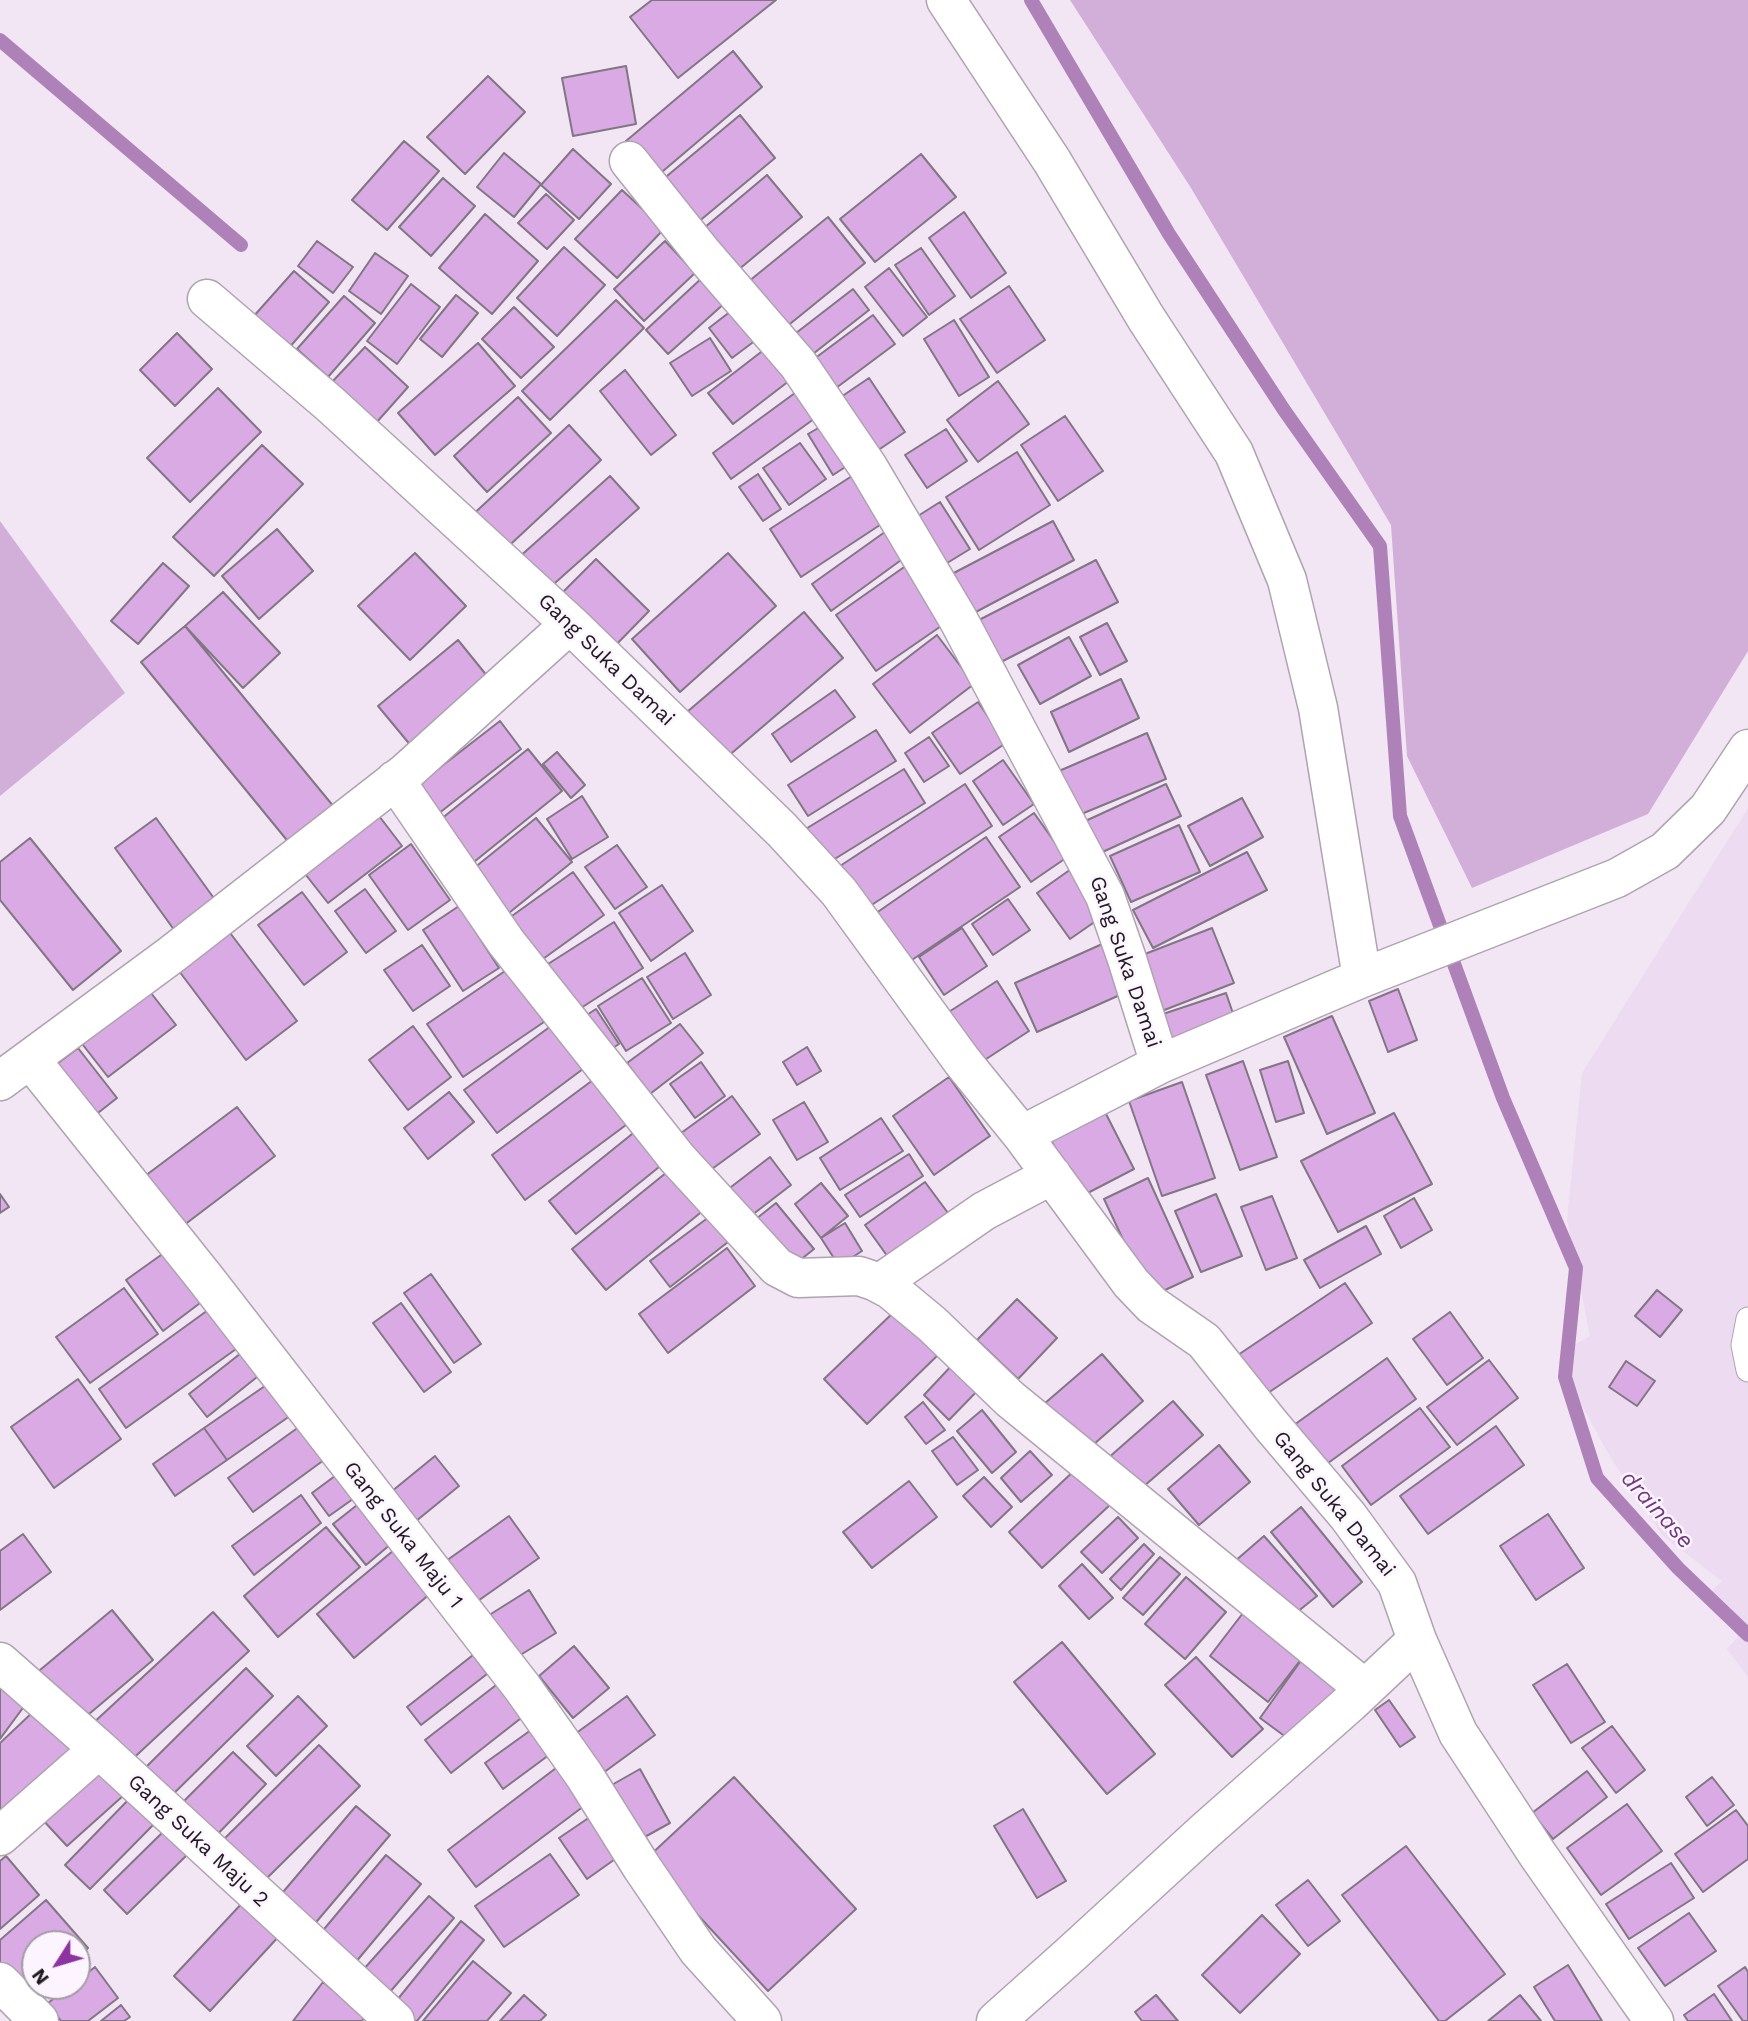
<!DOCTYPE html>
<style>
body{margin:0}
#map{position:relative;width:1748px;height:2021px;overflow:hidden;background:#f2e5f4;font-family:"Work Sans",sans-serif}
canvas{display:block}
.north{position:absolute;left:21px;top:1930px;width:70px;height:70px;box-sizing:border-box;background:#fcf4fe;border:2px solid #a39da5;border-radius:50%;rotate:233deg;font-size:19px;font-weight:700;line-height:28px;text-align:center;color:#1e1a1f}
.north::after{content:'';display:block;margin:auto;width:24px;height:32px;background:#8d34a0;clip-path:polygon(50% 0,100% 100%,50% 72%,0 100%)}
</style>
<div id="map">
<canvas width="1748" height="2021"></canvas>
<div class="north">N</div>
</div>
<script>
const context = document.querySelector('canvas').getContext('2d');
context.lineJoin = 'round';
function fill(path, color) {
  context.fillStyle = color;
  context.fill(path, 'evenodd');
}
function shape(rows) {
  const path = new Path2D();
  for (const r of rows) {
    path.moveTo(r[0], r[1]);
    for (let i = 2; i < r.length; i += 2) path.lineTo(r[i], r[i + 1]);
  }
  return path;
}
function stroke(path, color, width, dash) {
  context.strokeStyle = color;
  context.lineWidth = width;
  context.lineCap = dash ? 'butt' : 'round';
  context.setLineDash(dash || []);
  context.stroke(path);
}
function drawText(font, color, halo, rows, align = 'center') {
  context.font = font + ' "Work Sans",sans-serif';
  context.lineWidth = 5;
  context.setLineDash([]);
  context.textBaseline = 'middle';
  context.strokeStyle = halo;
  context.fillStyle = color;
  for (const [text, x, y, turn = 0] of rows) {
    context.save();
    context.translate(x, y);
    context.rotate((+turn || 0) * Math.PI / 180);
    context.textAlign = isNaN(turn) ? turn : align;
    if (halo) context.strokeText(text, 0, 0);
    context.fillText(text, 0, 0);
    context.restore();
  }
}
const built = shape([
 [1748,808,1748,1677,1727,1649,1738,1637,1709,1593,1722,1581,1663,1536,1609,1455,1575,1392,1567,1349,1590,1336,1567,1220,1582,1073]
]);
const green = shape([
 [1070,0,1748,0,1748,651,1648,814,1472,888,1407,756,1391,525,1191,188],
 [0,521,125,693,0,796]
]);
const stream = shape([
 [1031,0,1169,234,1284,410,1380,546,1400,816,1503,1098,1576,1268,1565,1377,1597,1478,1678,1568,1748,1635],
 [0,40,241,245]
]);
const building = shape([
 [652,0,776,0,678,78,630,17,652,0],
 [733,51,762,87,656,177,626,141,733,51],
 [626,66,636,124,573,136,562,78,626,66],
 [488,76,525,112,465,174,427,137,488,76],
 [740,115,775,158,697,223,661,181,740,115],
 [404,141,439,171,387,230,352,200,404,141],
 [573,149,611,184,579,219,541,185,573,149],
 [504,153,541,184,514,217,477,187,504,153],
 [921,154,956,197,875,262,840,219,921,154],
 [767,175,802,217,732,275,698,233,767,175],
 [443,178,475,206,431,256,399,227,443,178],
 [622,190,664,229,617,278,575,239,622,190],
 [546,194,574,220,547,249,518,223,546,194],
 [964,212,1006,273,971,298,929,238,964,212],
 [485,214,538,261,492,314,439,268,485,214],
 [828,217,865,263,780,332,743,286,828,217],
 [317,241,353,267,333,293,298,266,317,241],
 [665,241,695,273,644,321,614,289,665,241],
 [564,247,605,285,557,336,517,298,564,247],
 [921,248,955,296,929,315,895,265,921,248],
 [375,253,408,276,381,314,349,291,375,253],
 [889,268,927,317,903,336,865,287,889,268],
 [294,271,329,302,288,349,253,317,294,271],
 [704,276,727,301,668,354,646,330,704,276],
 [411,284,440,307,397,364,367,341,411,284],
 [1009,286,1045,340,997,373,960,319,1009,286],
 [853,289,869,310,804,361,787,340,853,289],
 [456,295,478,313,442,357,420,339,456,295],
 [344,296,375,323,328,377,297,349,344,296],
 [616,300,644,328,550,420,522,391,616,300],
 [740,304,764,334,732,358,709,328,740,304],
 [514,307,554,347,521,378,482,339,514,307],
 [873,315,895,344,832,391,810,362,873,315],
 [954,320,989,377,959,396,924,339,954,320],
 [177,333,212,369,175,406,140,370,177,333],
 [710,338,731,371,692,396,670,363,710,338],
 [774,342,798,374,733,424,708,393,774,342],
 [478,343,515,386,435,455,398,413,478,343],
 [365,347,408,387,376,423,332,382,365,347],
 [625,370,676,435,651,455,600,391,625,370],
 [869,378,905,432,871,455,835,401,869,378],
 [998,381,1029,424,978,462,947,420,998,381],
 [218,388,261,432,190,502,147,458,218,388],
 [799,390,818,416,731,479,713,453,799,390],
 [518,397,551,433,487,492,454,456,518,397],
 [1065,416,1103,471,1058,501,1021,445,1065,416],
 [832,420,856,460,833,475,808,434,832,420],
 [569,425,601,460,498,556,466,521,569,425],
 [946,429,967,461,927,488,905,455,946,429],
 [800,443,826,479,789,505,763,468,800,443],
 [262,445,303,484,214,576,173,537,262,445],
 [1017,452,1050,505,979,550,946,497,1017,452],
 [758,474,781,509,763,521,739,487,758,474],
 [855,474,886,521,801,577,770,529,855,474],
 [610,476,639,508,546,591,517,559,610,476],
 [940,502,970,549,939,568,910,521,940,502],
 [1053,521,1074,560,972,614,950,575,1053,521],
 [277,529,313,571,259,619,222,576,277,529],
 [889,529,908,555,831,611,812,584,889,529],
 [415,553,466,606,410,660,358,606,415,553],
 [728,553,776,606,680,692,632,639,728,553],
 [596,559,649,611,611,650,558,597,596,559],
 [1096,560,1118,602,999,663,977,621,1096,560],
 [163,563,189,586,138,644,111,621,163,563],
 [907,565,947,622,876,671,836,615,907,565],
 [223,592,280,653,243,688,185,626,223,592],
 [804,612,843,658,719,764,680,718,804,612],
 [1107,623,1127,661,1100,675,1080,637,1107,623],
 [185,626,339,813,295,850,141,662,185,626],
 [937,635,974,684,910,733,873,684,937,635],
 [1069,637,1091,676,1040,704,1018,665,1069,637],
 [458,640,492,682,412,747,378,706,458,640],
 [1121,679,1139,718,1069,752,1051,712,1121,679],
 [835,690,855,717,791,762,772,734,835,690],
 [978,702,1006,743,960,774,932,733,978,702],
 [500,721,521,749,429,821,407,793,500,721],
 [876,730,896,761,808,816,788,785,876,730],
 [1147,733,1166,779,1079,815,1059,771,1147,733],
 [929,737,949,766,924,782,905,753,929,737],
 [528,749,562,791,464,870,430,828,528,749],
 [557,752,585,785,571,798,543,764,557,752],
 [1003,760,1034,804,1003,825,973,781,1003,760],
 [904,769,925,803,825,865,804,830,904,769],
 [965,784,992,826,867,908,840,866,965,784],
 [1166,784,1181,816,1096,855,1081,823,1166,784],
 [582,796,608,837,572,859,547,819,582,796],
 [1242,798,1263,837,1210,866,1188,826,1242,798],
 [376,812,402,846,328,903,302,870,376,812],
 [1034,813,1066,858,1031,882,999,837,1034,813],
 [156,818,221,908,180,938,115,848,156,818],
 [536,818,572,862,499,921,463,877,536,818],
 [1179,825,1200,872,1131,902,1110,856,1179,825],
 [986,837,1020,887,903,966,869,918,986,837],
 [30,838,121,951,73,990,0,900,0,862,30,838],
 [411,844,450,900,408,930,369,875,411,844],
 [617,845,647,887,615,909,585,867,617,845],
 [1247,852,1267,890,1153,948,1133,910,1247,852],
 [1074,867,1106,914,1070,939,1037,893,1074,867],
 [573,872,604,915,529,969,498,926,573,872],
 [662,885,693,931,651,961,619,913,662,885],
 [365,889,396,931,366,953,335,911,365,889],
 [302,892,347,952,304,985,258,925,302,892],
 [1008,899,1030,930,993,955,972,924,1008,899],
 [459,906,499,968,463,991,423,930,459,906],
 [221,921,297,1021,246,1060,170,959,221,921],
 [614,922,643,968,567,1017,537,971,614,922],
 [962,928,987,966,944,995,919,957,962,928],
 [1212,928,1234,983,1154,1014,1132,959,1212,928],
 [1109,941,1131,990,1037,1032,1015,983,1109,941],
 [422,945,450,986,413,1011,384,970,422,945],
 [685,953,711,995,673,1019,647,977,685,953],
 [508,969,544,1022,463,1077,427,1024,508,969],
 [642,978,671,1023,626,1051,598,1006,642,978],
 [997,981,1029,1031,977,1065,944,1015,997,981],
 [144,984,176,1025,108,1077,76,1036,144,984],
 [1398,989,1417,1040,1388,1052,1369,1001,1398,989],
 [1226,993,1238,1028,1167,1052,1154,1017,1226,993],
 [596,1009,619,1044,599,1057,576,1022,596,1009],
 [1332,1016,1375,1113,1327,1134,1284,1037,1332,1016],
 [555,1023,587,1066,497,1133,464,1090,555,1023],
 [680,1024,703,1053,650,1094,627,1063,680,1024],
 [413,1026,451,1077,408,1110,369,1060,413,1026],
 [807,1047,821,1071,797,1085,783,1062,807,1047],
 [78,1048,117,1098,89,1120,49,1070,78,1048],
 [1243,1061,1277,1157,1240,1170,1206,1075,1243,1061],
 [1288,1061,1304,1113,1276,1122,1260,1070,1288,1061],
 [701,1062,725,1096,695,1118,670,1084,701,1062],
 [597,1077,630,1122,525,1200,492,1155,597,1077],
 [949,1077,990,1136,934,1175,893,1116,949,1077],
 [1182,1082,1215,1178,1162,1196,1129,1101,1182,1082],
 [449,1092,474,1122,428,1159,404,1128,449,1092],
 [732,1096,760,1134,705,1174,677,1136,732,1096],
 [804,1102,828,1142,797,1160,773,1120,804,1102],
 [237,1107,275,1156,171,1235,133,1185,237,1107],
 [1104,1110,1134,1169,1080,1197,1050,1138,1104,1110],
 [1394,1113,1432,1184,1338,1232,1301,1161,1394,1113],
 [881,1118,903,1151,840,1190,820,1158,881,1118],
 [637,1130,664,1163,576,1234,549,1201,637,1130],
 [909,1154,923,1176,860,1217,845,1195,909,1154],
 [770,1157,791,1185,739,1225,718,1197,770,1157],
 [672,1168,705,1209,606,1290,572,1249,672,1168],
 [1148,1178,1193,1277,1150,1297,1104,1199,1148,1178],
 [925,1182,954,1221,893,1264,865,1225,925,1182],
 [821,1183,848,1216,821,1238,795,1204,821,1183],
 [0,1194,9,1207,0,1213,0,1194],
 [1216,1194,1242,1256,1201,1272,1175,1211,1216,1194],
 [1272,1196,1297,1258,1266,1270,1241,1207,1272,1196],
 [1414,1198,1432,1230,1401,1248,1384,1216,1414,1198],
 [776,1203,814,1249,789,1269,751,1223,776,1203],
 [709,1217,728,1242,670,1287,650,1261,709,1217],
 [845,1223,862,1251,839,1266,821,1238,845,1223],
 [1366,1226,1381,1254,1320,1288,1304,1260,1366,1226],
 [175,1245,212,1294,163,1331,126,1280,175,1245],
 [727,1248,755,1286,668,1353,639,1314,727,1248],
 [431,1274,481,1344,454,1363,404,1293,431,1274],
 [1345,1283,1372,1323,1259,1399,1232,1359,1345,1283],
 [124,1288,158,1334,90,1383,56,1337,124,1288],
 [1657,1290,1682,1310,1660,1337,1635,1316,1657,1290],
 [1017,1299,1057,1338,1018,1379,977,1340,1017,1299],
 [401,1303,451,1372,424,1392,373,1323,401,1303],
 [215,1305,243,1344,126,1428,99,1389,215,1305],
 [897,1309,940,1353,867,1424,824,1379,897,1309],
 [1450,1312,1483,1358,1447,1385,1413,1339,1450,1312],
 [250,1346,267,1369,207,1417,189,1394,250,1346],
 [1102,1354,1143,1401,1085,1452,1044,1404,1102,1354],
 [1387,1358,1416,1399,1324,1466,1294,1425,1387,1358],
 [1489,1360,1518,1398,1457,1445,1427,1407,1489,1360],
 [1626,1361,1655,1381,1637,1406,1609,1387,1626,1361],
 [955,1362,981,1387,949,1420,924,1395,955,1362],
 [78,1379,121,1439,54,1488,11,1427,78,1379],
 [275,1379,297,1411,227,1460,204,1428,275,1379],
 [1173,1401,1203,1435,1136,1493,1107,1459,1173,1401],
 [923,1402,945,1430,926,1444,905,1417,923,1402],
 [1420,1408,1450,1447,1371,1505,1342,1466,1420,1408],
 [982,1410,1016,1452,992,1473,957,1431,982,1410],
 [303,1424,328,1457,253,1512,228,1478,303,1424],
 [1496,1426,1524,1465,1428,1534,1400,1496,1496,1426],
 [204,1428,227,1460,175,1496,153,1464,204,1428],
 [953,1437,978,1470,957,1485,932,1451,953,1437],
 [1219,1445,1250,1482,1199,1525,1168,1489,1219,1445],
 [1030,1451,1052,1475,1021,1502,1001,1478,1030,1451],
 [435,1456,459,1486,410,1526,386,1496,435,1456],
 [1077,1468,1111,1504,1042,1568,1009,1532,1077,1468],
 [343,1470,360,1494,329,1516,312,1493,343,1470],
 [984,1477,1012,1507,991,1527,963,1496,984,1477],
 [909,1481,937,1517,872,1568,843,1532,909,1481],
 [301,1495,321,1523,254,1575,232,1546,301,1495],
 [366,1498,398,1538,366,1565,333,1524,366,1498],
 [1301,1507,1362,1582,1333,1607,1271,1532,1301,1507],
 [1548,1514,1584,1568,1536,1600,1500,1546,1548,1514],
 [509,1516,539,1558,475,1603,446,1561,509,1516],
 [1118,1517,1138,1538,1102,1573,1081,1552,1118,1517],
 [326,1527,360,1567,278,1637,244,1596,326,1527],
 [23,1534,51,1572,0,1610,0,1551,23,1534],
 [1264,1536,1317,1596,1291,1617,1234,1562,1264,1536],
 [1144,1544,1154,1554,1121,1590,1110,1579,1144,1544],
 [394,1550,431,1593,354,1658,317,1614,394,1550],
 [1160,1557,1180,1574,1143,1615,1123,1598,1160,1557],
 [1082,1564,1113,1598,1089,1619,1059,1586,1082,1564],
 [1186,1577,1226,1612,1185,1659,1145,1624,1186,1577],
 [529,1590,556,1633,509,1662,483,1619,529,1590],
 [112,1610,153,1660,76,1725,34,1675,112,1610],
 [213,1612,249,1651,126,1765,90,1726,213,1612],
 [1243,1613,1302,1658,1268,1702,1210,1656,1243,1613],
 [1062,1642,1155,1754,1107,1794,1014,1682,1062,1642],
 [574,1646,609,1688,573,1718,539,1676,574,1646],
 [473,1655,487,1674,421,1725,407,1707,473,1655],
 [1305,1655,1343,1683,1298,1746,1260,1718,1305,1655],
 [1196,1657,1263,1729,1232,1757,1165,1685,1196,1657],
 [1567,1664,1605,1722,1571,1743,1533,1685,1567,1664],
 [246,1668,273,1696,165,1802,139,1774,246,1668],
 [0,1680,28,1701,0,1739,0,1680],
 [500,1682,525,1715,451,1773,425,1740,500,1682],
 [298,1696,327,1726,276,1776,247,1746,298,1696],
 [627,1696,655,1735,603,1773,575,1734,627,1696],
 [1389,1700,1415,1737,1400,1747,1375,1710,1389,1700],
 [35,1710,78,1757,0,1827,0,1743,35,1710],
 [1612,1726,1645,1770,1616,1793,1582,1748,1612,1726],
 [531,1730,549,1755,503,1789,485,1763,531,1730],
 [319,1745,360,1786,260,1885,219,1844,319,1745],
 [233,1752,266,1784,210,1842,176,1809,233,1752],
 [98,1767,124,1795,67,1846,41,1818,98,1767],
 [556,1768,584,1806,476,1887,448,1850,556,1768],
 [640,1769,670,1823,641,1839,610,1786,640,1769],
 [1587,1771,1607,1797,1553,1839,1532,1813,1587,1771],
 [734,1777,856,1909,768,1991,646,1859,734,1777],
 [1712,1777,1734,1805,1707,1826,1686,1797,1712,1777],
 [132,1796,157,1821,90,1889,65,1865,132,1796],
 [1627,1804,1662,1851,1601,1895,1567,1848,1627,1804],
 [356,1806,390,1835,312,1927,278,1898,356,1806],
 [1023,1809,1066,1881,1037,1898,994,1826,1023,1809],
 [1736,1810,1748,1826,1748,1859,1703,1892,1675,1854,1736,1810],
 [590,1817,618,1857,587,1879,559,1838,590,1817],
 [169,1826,193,1849,127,1914,104,1890,169,1826],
 [1406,1846,1505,1974,1445,2021,1439,2021,1342,1895,1406,1846],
 [550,1854,579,1895,504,1947,475,1906,550,1854],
 [386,1855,421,1884,355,1963,320,1934,386,1855],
 [6,1856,39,1895,0,1929,0,1861,6,1856],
 [1671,1863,1694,1898,1629,1939,1606,1904,1671,1863],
 [1308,1880,1340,1921,1308,1946,1276,1905,1308,1880],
 [429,1896,454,1918,389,1993,363,1970,429,1896],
 [46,1900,88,1948,77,1958,77,1944,35,1944,35,1986,44,1986,30,1999,0,1964,0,1940,46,1900],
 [245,1900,281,1934,210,2011,174,1976,245,1900],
 [1689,1913,1716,1951,1665,1986,1638,1948,1689,1913],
 [1262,1915,1300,1954,1240,2013,1202,1975,1262,1915],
 [461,1921,484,1940,417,2021,413,2021,393,2005,461,1921],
 [473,1961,511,1993,487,2021,423,2021,473,1961],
 [1568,1965,1602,2021,1555,2021,1534,1987,1568,1965],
 [95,1967,118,1998,88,2021,61,2021,48,2003,70,1986,77,1986,77,1981,95,1967],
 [1745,1967,1748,1972,1748,2021,1743,2021,1718,1986,1745,1967],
 [323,1982,365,2016,362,2021,293,2021,323,1982],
 [1714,1994,1732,2021,1688,2021,1684,2015,1714,1994],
 [524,1995,546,2015,540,2021,500,2021,524,1995],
 [1156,1995,1178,2021,1142,2021,1135,2012,1156,1995],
 [1520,1995,1541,2021,1488,2021,1520,1995],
 [121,2005,130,2017,124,2021,101,2021,121,2005]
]);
const lane = shape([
 [1748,1319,1743,1345,1748,1370]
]);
const street = shape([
 [946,0,1052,161,1146,318,1234,453,1287,580,1318,708,1362,978],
 [629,161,704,255,798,364,868,467,958,619,1105,896,1127,959,1160,1064],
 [207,299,330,404,570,624,782,830,839,892,962,1061,1022,1135,1131,1283,1152,1305,1204,1341,1271,1425,1348,1516,1397,1583,1417,1640,1458,1733,1538,1855,1654,2021],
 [395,780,506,942,677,1158,777,1267,798,1278,859,1276,874,1281,891,1290,932,1324,1010,1399,1365,1689],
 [30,1059,205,1278,522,1687,584,1775,641,1866,698,1950,762,2021],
 [0,1081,171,955,405,773,570,624],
 [1022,1135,1160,1064,1362,978,1617,878,1665,851,1708,809,1748,749],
 [880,1283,984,1211,1052,1175],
 [0,1662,99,1749,395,2021],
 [0,1836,99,1749],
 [0,1982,39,2021],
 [996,2021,1070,1955,1204,1832,1350,1703,1417,1640]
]);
const streetNames = [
 ["Gang Suka Damai",606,660,44],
 ["Gang Suka Damai",1125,962,71],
 ["Gang Suka Damai",1334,1504,51],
 ["Gang Suka Maju 1",403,1535,52],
 ["Gang Suka Maju 2",198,1841,43]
];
const waterNames = [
 ["drainase",1657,1510,48]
];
fill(built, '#eddbf1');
fill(green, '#d2afd9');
stroke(stream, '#af81b9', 14);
fill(building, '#daaae4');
stroke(building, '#817683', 2);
stroke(lane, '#afa3b1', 25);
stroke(street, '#afa3b1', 41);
stroke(lane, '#fff', 23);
stroke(street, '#fff', 38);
drawText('21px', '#1e1a1f', '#fcf4fe', streetNames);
drawText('italic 23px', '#71387e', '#fcf4fe', waterNames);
</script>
